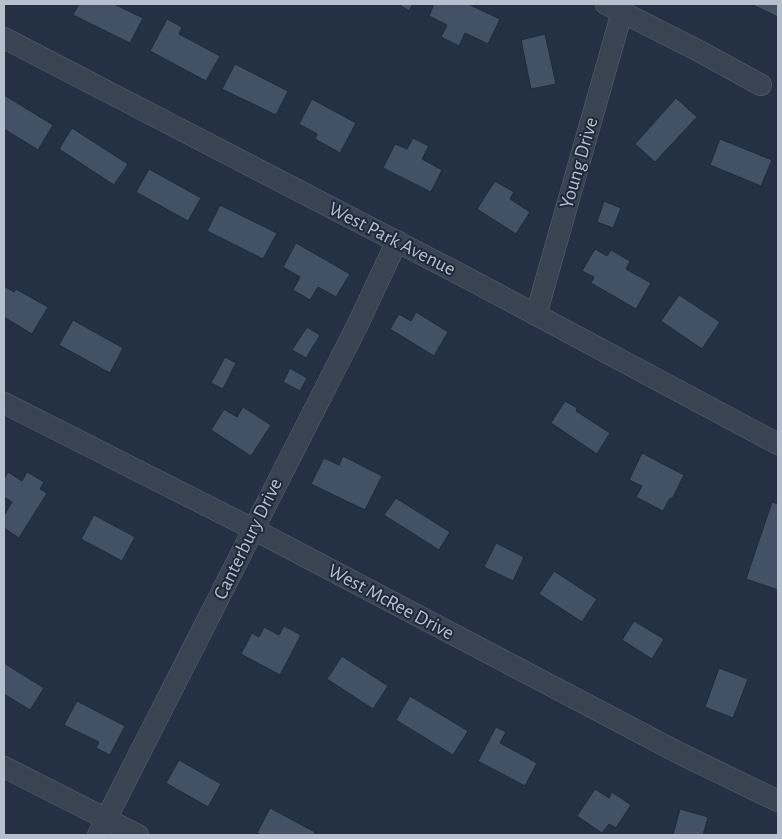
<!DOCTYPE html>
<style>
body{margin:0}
#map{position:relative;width:782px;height:839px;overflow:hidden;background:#243144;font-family:"Alegreya Sans",sans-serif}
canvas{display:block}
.frame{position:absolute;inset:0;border:5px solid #b6bfcd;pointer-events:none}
</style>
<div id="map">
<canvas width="782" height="839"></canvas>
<div class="frame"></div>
</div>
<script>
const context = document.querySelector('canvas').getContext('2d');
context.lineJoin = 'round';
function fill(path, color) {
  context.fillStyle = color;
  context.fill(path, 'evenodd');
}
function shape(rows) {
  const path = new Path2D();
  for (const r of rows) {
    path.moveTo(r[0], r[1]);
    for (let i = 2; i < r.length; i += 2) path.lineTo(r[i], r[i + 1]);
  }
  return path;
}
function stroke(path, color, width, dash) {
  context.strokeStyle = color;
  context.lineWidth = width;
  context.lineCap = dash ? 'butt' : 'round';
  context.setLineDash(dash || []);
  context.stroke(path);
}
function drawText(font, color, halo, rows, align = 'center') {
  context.font = font + ' "Alegreya Sans",sans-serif';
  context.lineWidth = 4;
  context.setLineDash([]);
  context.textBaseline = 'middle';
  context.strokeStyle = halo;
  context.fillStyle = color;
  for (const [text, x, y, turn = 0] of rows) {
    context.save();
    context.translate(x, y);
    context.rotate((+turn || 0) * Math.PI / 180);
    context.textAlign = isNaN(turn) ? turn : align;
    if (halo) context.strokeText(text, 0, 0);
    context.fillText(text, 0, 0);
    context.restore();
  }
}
const building = shape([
 [79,4,114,4,143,18,130,43,73,15,79,4],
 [398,4,413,4,409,11,398,4],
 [434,4,468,4,500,19,488,44,465,33,459,46,441,37,447,25,429,16,434,4],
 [751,4,778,4,778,17,751,4],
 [167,19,182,27,179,34,220,56,206,81,150,51,167,19],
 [545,34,556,84,531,89,521,40,545,34],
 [235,64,288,91,276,115,222,89,235,64],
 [4,95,53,125,38,150,4,129,4,95],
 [676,98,697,117,655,162,635,144,676,98],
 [312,99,356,123,340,153,315,139,317,134,299,124,312,99],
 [72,128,128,164,114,185,59,149,72,128],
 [413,138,429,146,422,159,442,170,431,192,383,168,395,144,407,149,413,138],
 [720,139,772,160,761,186,710,165,720,139],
 [149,169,201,198,188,221,136,192,149,169],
 [495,181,514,192,510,199,530,212,516,234,477,209,495,181],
 [604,201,621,208,613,228,597,222,604,201],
 [220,205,277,233,263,259,207,231,220,205],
 [296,243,350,274,336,297,318,287,310,300,293,290,300,277,283,267,296,243],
 [595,249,607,256,611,250,630,261,626,269,651,283,636,309,591,283,594,277,582,271,595,249],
 [4,286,14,292,16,289,48,307,32,334,4,317,4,286],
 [679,295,720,322,702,349,661,321,679,295],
 [416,312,448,332,434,356,390,329,399,314,411,321,416,312],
 [73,320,123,348,110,373,59,345,73,320],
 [307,327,320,335,306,358,292,350,307,327],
 [225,357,236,363,223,389,211,383,225,357],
 [290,368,307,378,300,391,283,382,290,368],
 [565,401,577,408,576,411,610,433,597,454,551,423,565,401],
 [243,407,271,425,251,456,211,430,224,409,237,417,243,407],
 [642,453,684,475,672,499,670,498,663,511,636,497,642,486,629,480,642,453],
 [343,456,382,476,365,510,311,484,324,458,339,465,343,456],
 [8,472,22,481,27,472,44,482,40,489,47,493,19,538,4,528,4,516,12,502,4,497,4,479,8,472],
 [396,498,450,532,439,550,384,515,396,498],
 [772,502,778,504,778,590,746,579,772,502],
 [94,515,135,537,122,561,81,539,94,515],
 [496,543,524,557,513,581,484,567,496,543],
 [554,571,597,599,582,622,539,594,554,571],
 [634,621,664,639,652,659,622,640,634,621],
 [284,626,301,635,280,675,241,654,252,633,259,637,264,627,279,635,284,626],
 [342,656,388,686,373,709,327,679,342,656],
 [4,663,44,688,30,710,4,694,4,663],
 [719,668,748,679,733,718,705,707,719,668],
 [410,696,468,731,453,755,396,720,410,696],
 [77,701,125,726,110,755,96,748,99,742,64,725,77,701],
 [496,727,506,732,500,743,537,763,525,786,478,761,496,727],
 [179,760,221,784,208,807,166,783,179,760],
 [595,789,609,798,612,792,631,805,616,828,609,824,602,833,577,816,595,789],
 [270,808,315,832,313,835,261,835,257,833,270,808],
 [680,809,708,817,703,835,673,835,680,809]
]);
const minor = shape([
 [606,4,699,51,761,85],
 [4,38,471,280,778,444],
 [536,315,622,12],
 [4,403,253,529,679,753,778,801],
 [4,767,138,835],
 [98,835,357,326,397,241]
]);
const streetNames = [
 ["Young Drive",579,163,-74],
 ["West Park Avenue",392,239,27],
 ["Canterbury Drive",248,539,-64],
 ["West McRee Drive",391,602,28]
];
fill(building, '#435166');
stroke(building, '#1f2a3b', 1);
stroke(minor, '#576171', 22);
stroke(minor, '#394453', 21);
drawText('20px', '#b6bfcd', '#1d2839', streetNames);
</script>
